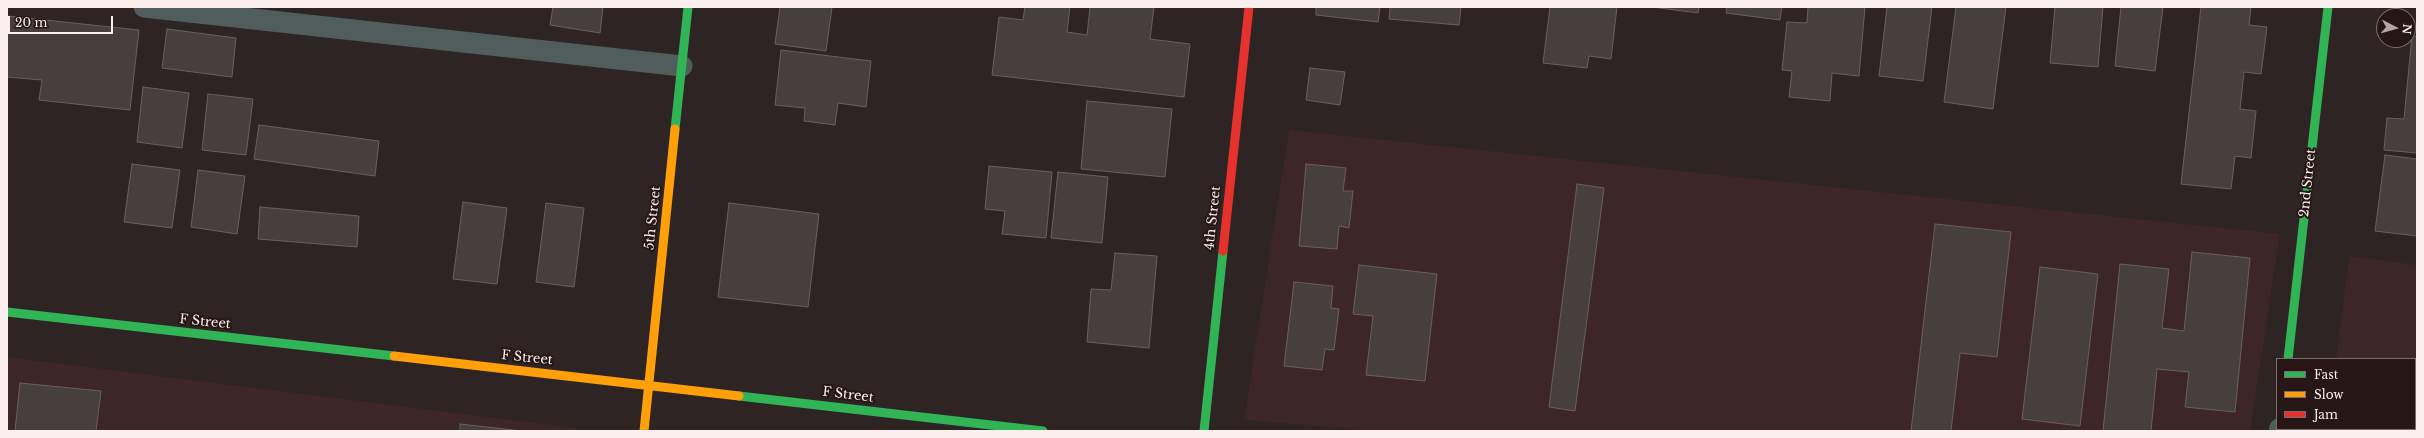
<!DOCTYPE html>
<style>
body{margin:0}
#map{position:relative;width:2424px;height:438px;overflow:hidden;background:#2e2424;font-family:"Libre Baskerville",serif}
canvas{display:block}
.frame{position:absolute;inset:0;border:8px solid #fbeeee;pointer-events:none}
.legend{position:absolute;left:2276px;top:358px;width:140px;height:72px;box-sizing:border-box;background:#271616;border:1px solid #7c6c6c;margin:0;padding:5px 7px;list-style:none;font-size:12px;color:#fbeeee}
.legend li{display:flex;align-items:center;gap:8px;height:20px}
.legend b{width:20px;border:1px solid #7c6c6c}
.north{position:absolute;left:2376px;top:8px;width:40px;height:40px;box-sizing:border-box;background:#271616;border:1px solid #7c6c6c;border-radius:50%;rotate:96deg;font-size:11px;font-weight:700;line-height:16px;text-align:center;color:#fbeeee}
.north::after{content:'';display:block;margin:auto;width:14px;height:18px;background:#b3a7a7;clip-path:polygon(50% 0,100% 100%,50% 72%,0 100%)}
.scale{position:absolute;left:8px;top:16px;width:105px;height:18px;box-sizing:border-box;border:2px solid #fbeeee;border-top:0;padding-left:5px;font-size:12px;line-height:14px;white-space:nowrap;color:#fbeeee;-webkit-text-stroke:3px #271616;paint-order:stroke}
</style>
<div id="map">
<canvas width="2424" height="438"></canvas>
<div class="frame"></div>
<ul class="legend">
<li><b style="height:5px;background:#30b455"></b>Fast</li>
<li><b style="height:5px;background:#ff9f0a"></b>Slow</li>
<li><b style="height:5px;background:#e5322d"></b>Jam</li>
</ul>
<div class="north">N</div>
<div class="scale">20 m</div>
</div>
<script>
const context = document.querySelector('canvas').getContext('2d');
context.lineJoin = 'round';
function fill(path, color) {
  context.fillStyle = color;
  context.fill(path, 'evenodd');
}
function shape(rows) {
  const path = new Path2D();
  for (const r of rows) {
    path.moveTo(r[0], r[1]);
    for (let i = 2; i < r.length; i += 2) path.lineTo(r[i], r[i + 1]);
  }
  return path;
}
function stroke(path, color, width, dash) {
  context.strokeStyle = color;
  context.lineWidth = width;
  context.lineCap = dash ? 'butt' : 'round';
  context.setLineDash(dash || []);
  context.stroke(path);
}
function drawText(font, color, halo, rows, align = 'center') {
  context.font = font + ' "Libre Baskerville",serif';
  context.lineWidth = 4;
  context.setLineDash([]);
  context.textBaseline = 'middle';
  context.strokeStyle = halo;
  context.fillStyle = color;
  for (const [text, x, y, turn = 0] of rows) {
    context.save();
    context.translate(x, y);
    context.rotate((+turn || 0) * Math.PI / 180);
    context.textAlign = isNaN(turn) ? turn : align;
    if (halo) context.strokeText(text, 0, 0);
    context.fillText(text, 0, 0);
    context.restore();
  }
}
const built = shape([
 [1289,130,2280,234,2250,431,1377,431,1244,420],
 [2349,256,2417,265,2417,431,2327,431,2327,429,2415,429,2415,359,2336,359],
 [7,357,576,428,575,431,7,431]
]);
const building = shape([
 [553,7,603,7,600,33,550,25,553,7],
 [780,7,832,7,826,51,775,44,780,7],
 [1025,7,1070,7,1067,32,1087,35,1090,7,1154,7,1150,39,1190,44,1184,97,992,75,999,17,1023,20,1025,7],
 [1316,7,1380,7,1378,22,1316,15,1316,7],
 [1390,7,1461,7,1459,25,1389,19,1390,7],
 [1550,7,1617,7,1611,59,1589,56,1587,68,1543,63,1550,7],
 [1652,7,1699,7,1698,13,1652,7],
 [1727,7,1782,7,1780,20,1726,13,1727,7],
 [1808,7,1865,7,1859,76,1832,73,1830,101,1789,97,1792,71,1782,70,1787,22,1807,23,1808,7],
 [1887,7,1932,7,1923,81,1879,76,1887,7],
 [1956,7,2006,7,1993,109,1944,102,1956,7],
 [2055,7,2103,7,2098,67,2050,63,2055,7],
 [2121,7,2163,7,2155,71,2115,66,2121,7],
 [2201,7,2251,7,2249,25,2267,27,2261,74,2244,72,2240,109,2256,111,2251,158,2235,156,2231,189,2181,184,2201,7],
 [7,16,139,30,130,110,39,100,42,80,7,77,7,16],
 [167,29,236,38,232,77,162,68,167,29],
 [2412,36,2417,37,2417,153,2384,150,2387,118,2404,119,2412,36],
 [781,50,871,61,866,107,838,103,835,125,804,121,805,108,775,105,781,50],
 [1310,68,1345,72,1340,105,1306,100,1310,68],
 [143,87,189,93,182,148,137,142,143,87],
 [208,94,253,99,246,155,202,150,208,94],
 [1087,101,1172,109,1165,177,1081,169,1087,101],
 [259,125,379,141,375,176,254,159,259,125],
 [2385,155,2417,159,2417,236,2375,231,2385,155],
 [132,164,180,170,172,228,124,222,132,164],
 [1306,164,1346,168,1343,191,1353,191,1349,228,1339,226,1337,249,1299,246,1306,164],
 [989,166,1052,172,1046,238,1002,234,1005,211,985,209,989,166],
 [198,170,245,176,237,234,191,227,198,170],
 [1058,172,1108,177,1102,243,1051,238,1058,172],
 [1577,184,1604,188,1575,411,1549,407,1577,184],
 [463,202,507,208,497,284,453,279,463,202],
 [546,203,584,208,574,287,536,282,546,203],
 [729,203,819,214,808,307,718,297,729,203],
 [260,207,359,216,357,247,258,239,260,207],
 [1935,224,2011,232,1997,357,1960,353,1951,431,1911,431,1935,224],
 [2192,252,2250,258,2235,412,2185,407,2189,372,2157,369,2151,431,2103,431,2120,264,2169,269,2162,328,2184,331,2192,252],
 [1115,253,1157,256,1149,348,1087,342,1091,289,1111,290,1115,253],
 [1359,265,1437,274,1425,381,1366,375,1373,316,1353,314,1359,265],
 [2040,267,2098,274,2080,426,2022,419,2040,267],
 [1294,282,1333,286,1331,308,1339,309,1334,350,1325,349,1322,370,1284,366,1294,282],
 [20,383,101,391,96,431,15,431,20,383],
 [460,424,522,431,460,431,460,424]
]);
const lane = shape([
 [144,7,682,66]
]);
const street = shape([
 [2280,431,2280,429]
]);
const fast = shape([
 [675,129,688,7],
 [7,312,394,356],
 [2288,359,2328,7],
 [739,396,1043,431],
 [1204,431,1223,251]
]);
const slow = shape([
 [394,356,739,396],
 [644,431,675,129]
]);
const jam = shape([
 [1223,251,1249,7]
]);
const streetNames = [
 ["2nd Street",2308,183,-84],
 ["5th Street",653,218,-84],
 ["4th Street",1213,218,-84],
 ["F Street",205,322,6],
 ["F Street",527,358,6],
 ["F Street",848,395,7]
];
fill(built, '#3d2626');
fill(building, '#473e3e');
stroke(building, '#696060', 1);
stroke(lane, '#4f5e5d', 21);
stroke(street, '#4f5e5d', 22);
stroke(fast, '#30b455', 9);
stroke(slow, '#ff9f0a', 9);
stroke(jam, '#e5322d', 9);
drawText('13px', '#fbeeee', '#271616', streetNames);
</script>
